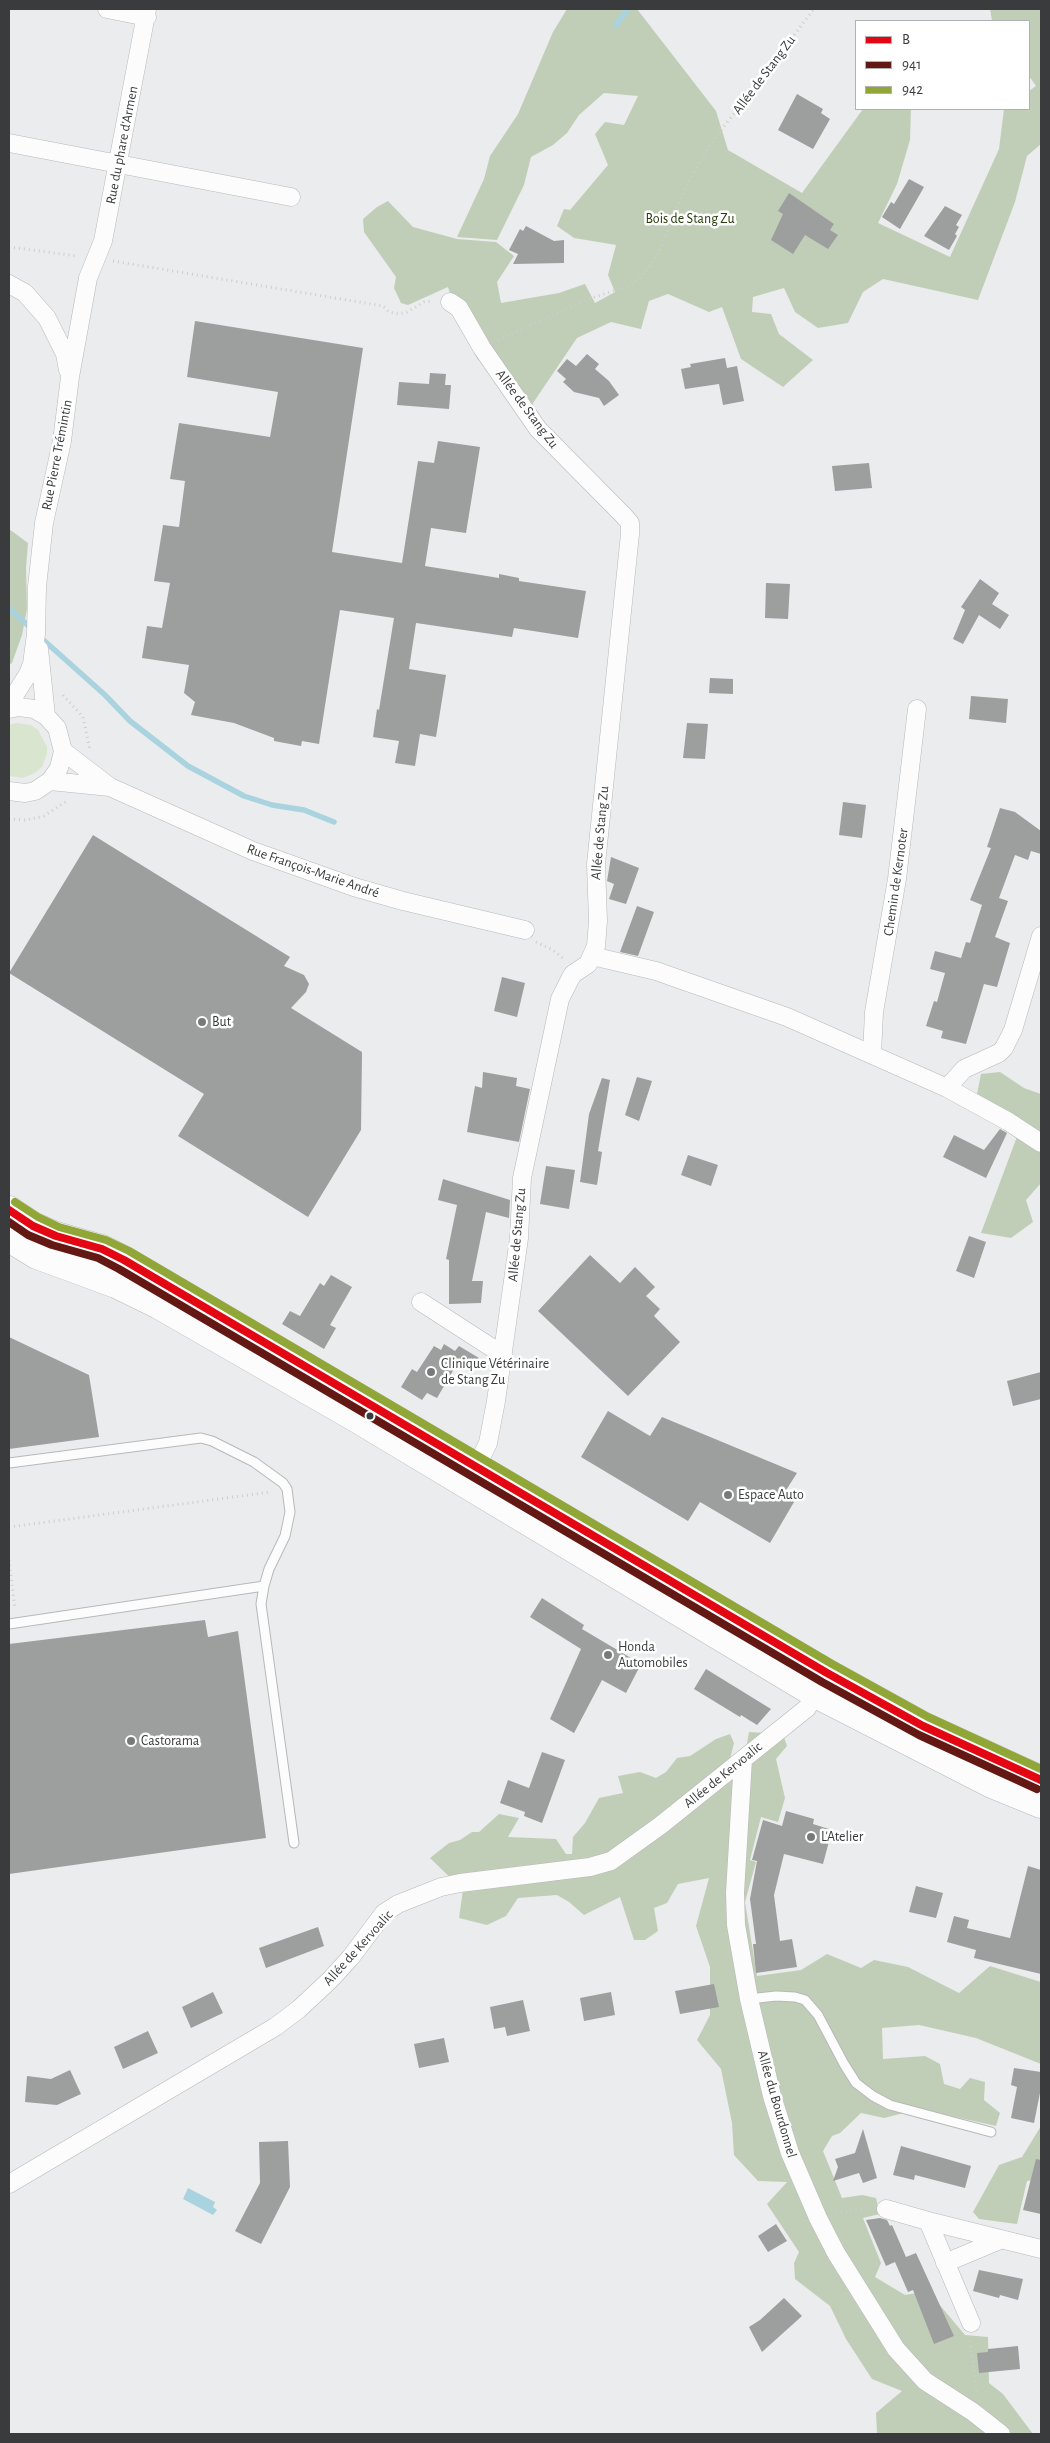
<!DOCTYPE html>
<meta charset="utf-8">
<style>
body{margin:0}
#map{position:relative;width:1050px;height:2443px;overflow:hidden;background:#ebeced;font-family:"Alegreya Sans",sans-serif}
canvas{display:block}
.frame{position:absolute;inset:0;border:10px solid #3a3b3c;pointer-events:none}
.legend{position:absolute;left:855px;top:20px;width:175px;height:90px;box-sizing:border-box;background:#fff;border:1px solid #b0b1b1;margin:0;padding:6px 9px;list-style:none;font-size:15px;color:#3a3b3c}
.legend li{display:flex;align-items:center;gap:10px;height:25px}
.legend b{width:25px;border:1px solid #b0b1b1}
</style>
<div id="map">
<canvas width="1050" height="2443"></canvas>
<div class="frame"></div>
<ul class="legend">
<li><b style="height:6px;background:#e30613"></b>B</li>
<li><b style="height:6px;background:#641814"></b>941</li>
<li><b style="height:6px;background:#90a636"></b>942</li>
</ul>
</div>
<script>
const context = document.querySelector('canvas').getContext('2d');
context.lineJoin = 'round';
function fill(path, color) {
  context.fillStyle = color;
  context.fill(path, 'evenodd');
}
function shape(rows) {
  const path = new Path2D();
  for (const r of rows) {
    path.moveTo(r[0], r[1]);
    for (let i = 2; i < r.length; i += 2) path.lineTo(r[i], r[i + 1]);
  }
  return path;
}
function stroke(path, color, width, dash) {
  context.strokeStyle = color;
  context.lineWidth = width;
  context.lineCap = dash ? 'butt' : 'round';
  context.setLineDash(dash || []);
  context.stroke(path);
}
function drawText(font, color, halo, rows, align = 'center') {
  context.font = font + ' "Alegreya Sans",sans-serif';
  context.lineWidth = 5;
  context.setLineDash([]);
  context.textBaseline = 'middle';
  context.strokeStyle = halo;
  context.fillStyle = color;
  for (const [text, x, y, turn = 0] of rows) {
    context.save();
    context.translate(x, y);
    context.rotate((+turn || 0) * Math.PI / 180);
    context.textAlign = isNaN(turn) ? turn : align;
    if (halo) context.strokeText(text, 0, 0);
    context.fillText(text, 0, 0);
    context.restore();
  }
}
const green = shape([
 [16,723,31,725,38,730,47,747,47,754,42,767,35,773,23,778,9,776,9,725]
]);
const forest = shape([
 [567,9,637,9,716,111,728,150,802,193,863,109,911,109,910,140,897,184,878,223,950,257,999,149,1004,109,1029,109,1029,91,1036,86,1029,76,1029,21,992,21,990,9,1041,9,1041,144,1027,156,1015,202,978,300,883,279,863,292,848,323,818,328,795,312,784,288,753,297,752,312,771,314,779,334,813,360,783,387,741,359,722,307,709,312,668,294,649,301,641,329,611,322,577,338,531,406,502,363,478,360,461,327,448,287,408,305,401,303,394,288,396,277,364,232,363,219,377,207,388,201,413,227,457,239,496,242,514,256,497,282,501,303,559,293,585,284,595,303,615,292,608,275,616,245,574,238,557,226,564,209,570,210,608,165,595,134,605,122,624,125,638,96,604,93,579,115,567,133,553,145,531,157,524,185,497,240,457,237,484,179,490,156,518,114,553,32],
 [9,529,28,543,26,568,27,609,22,635,12,663,9,665],
 [1000,1072,1024,1088,1041,1094,1041,1183,1026,1200,1033,1222,1011,1238,981,1233,1018,1134,977,1094,981,1074],
 [749,1732,783,1734,787,1746,776,1759,785,1798,778,1822,761,1817,750,1860,756,1862,745,1902,757,1976,801,1970,827,1954,861,1968,874,1960,908,1967,959,1993,990,1966,1041,1982,1041,2064,976,2038,919,2025,882,2028,883,2059,925,2056,940,2064,944,2084,960,2089,970,2078,985,2082,984,2100,1000,2113,996,2126,920,2109,884,2118,861,2113,840,2133,832,2136,823,2151,842,2198,862,2195,876,2198,880,2214,863,2218,881,2263,875,2277,905,2295,928,2291,965,2335,988,2337,989,2383,1003,2394,1033,2434,877,2434,876,2413,902,2391,872,2379,846,2339,830,2306,795,2279,794,2263,799,2252,767,2204,787,2182,758,2181,734,2155,732,2123,721,2069,697,2040,710,2015,710,1967,696,1926,709,1878,678,1884,667,1903,654,1908,658,1931,645,1940,634,1940,620,1897,584,1915,569,1902,557,1895,518,1898,506,1916,487,1925,459,1918,463,1890,430,1858,449,1843,460,1840,472,1832,479,1832,499,1814,519,1818,508,1837,556,1839,566,1854,572,1854,573,1837,585,1823,599,1798,623,1793,618,1776,640,1772,656,1778,666,1772,677,1758,690,1756,716,1739,730,1734,734,1743,727,1771,746,1749],
 [1041,2126,1041,2179,1027,2181,1017,2224,979,2219,973,2212,999,2165,1022,2157]
]);
const water = shape([
 [188,2188,215,2202,213,2207,217,2210,213,2215,183,2199]
]);
const stream = shape([
 [616,25,628,9],
 [9,608,33,630],
 [39,636,105,695,130,721,188,766,244,796,272,805,304,810,334,822]
]);
const building = shape([
 [797,94,823,109,821,113,830,119,813,149,778,130],
 [909,179,924,187,900,229,882,217,891,202,894,204],
 [789,193,834,224,830,230,838,235,828,249,805,235,793,254,771,240,783,214,778,211],
 [945,206,962,215,956,225,959,227,955,234,957,236,949,250,924,236],
 [526,226,554,241,564,240,564,263,513,264,518,254,509,250,520,229,523,231],
 [195,321,363,348,332,552,402,563,418,461,434,463,438,441,480,447,466,533,431,528,425,566,499,578,499,574,519,578,519,581,586,591,578,638,514,628,512,637,416,623,409,669,446,675,436,737,420,734,415,766,395,763,399,741,373,737,377,709,379,710,394,618,340,610,319,744,302,741,301,746,274,741,274,738,234,723,191,715,195,702,184,693,189,665,142,658,147,626,162,628,170,583,154,581,163,525,179,527,185,481,170,479,179,423,270,437,278,392,187,377],
 [587,354,599,364,595,369,609,381,619,395,604,406,599,398,574,392,563,382,566,379,557,371,567,359,576,366],
 [725,358,727,368,737,366,744,401,723,405,719,384,685,389,681,369,691,367,690,364],
 [430,373,446,374,445,385,451,385,449,409,397,405,399,382,429,384],
 [869,463,872,488,835,491,832,466],
 [980,579,999,593,992,604,1009,615,1000,629,979,615,963,644,953,639,965,610,961,607],
 [766,583,790,584,788,619,765,618],
 [710,678,733,679,733,694,709,693],
 [971,696,1008,699,1006,723,969,719],
 [687,723,708,724,705,759,683,758],
 [843,802,866,805,862,838,839,835],
 [1000,808,1015,812,1041,831,1041,854,1031,851,1028,860,1015,855,999,898,1008,901,995,937,1010,943,997,987,984,984,966,1044,941,1038,943,1031,926,1026,934,1001,937,1002,945,973,930,969,935,951,961,958,966,942,970,943,982,905,970,900,991,848,987,847],
 [93,835,290,957,284,966,304,975,309,984,306,992,291,1008,362,1052,361,1130,308,1217,178,1136,204,1094,9,973],
 [611,857,639,868,626,904,609,899,614,884,607,881],
 [637,906,654,912,638,956,620,952],
 [502,977,525,983,517,1017,494,1011],
 [483,1072,517,1078,516,1086,530,1089,519,1142,467,1132,475,1086,482,1088],
 [637,1077,652,1081,639,1121,625,1115],
 [602,1078,610,1080,598,1151,602,1152,597,1185,580,1182,589,1114],
 [1000,1129,1007,1133,986,1178,943,1157,954,1135,984,1150],
 [688,1155,718,1165,711,1186,681,1175],
 [546,1166,575,1170,569,1209,540,1204],
 [443,1179,510,1200,509,1218,486,1212,472,1281,483,1281,481,1303,449,1304,449,1260,446,1259,457,1205,438,1200],
 [969,1236,986,1242,974,1278,956,1271],
 [590,1255,620,1283,635,1267,655,1287,646,1296,660,1309,654,1316,680,1342,628,1396,538,1311],
 [331,1275,352,1287,330,1325,336,1328,324,1349,282,1324,290,1311,300,1316,320,1283,324,1286],
 [9,1337,89,1375,99,1437,9,1449],
 [444,1344,455,1351,459,1346,479,1358,471,1372,457,1364,437,1398,427,1393,422,1400,401,1387,412,1369,417,1372,434,1346,441,1350],
 [1041,1372,1041,1399,1013,1406,1007,1381],
 [608,1411,650,1436,662,1417,797,1473,783,1495,794,1502,770,1543,700,1502,688,1521,581,1457],
 [542,1598,584,1625,582,1629,641,1664,626,1693,602,1680,574,1733,550,1719,581,1649,530,1617],
 [205,1620,208,1637,238,1631,266,1838,9,1874,9,1644],
 [706,1669,771,1709,757,1725,741,1715,740,1717,694,1689],
 [542,1752,565,1760,542,1823,524,1816,525,1812,500,1803,508,1780,529,1788],
 [786,1811,814,1819,813,1824,832,1830,823,1864,784,1854,774,1895,780,1941,792,1939,797,1967,756,1973,753,1944,756,1944,750,1899,757,1861,752,1860,763,1820,782,1826],
 [1028,1866,1041,1870,1041,1974,974,1958,976,1950,947,1942,954,1916,969,1920,967,1928,1010,1938],
 [916,1886,943,1893,936,1918,909,1912],
 [318,1927,324,1946,266,1968,259,1948],
 [714,1984,719,2007,680,2014,675,1991],
 [213,1992,223,2013,191,2028,182,2007],
 [611,1992,615,2015,584,2021,580,1998],
 [523,2000,530,2031,507,2036,505,2027,494,2029,490,2007],
 [148,2031,158,2053,123,2069,114,2047],
 [444,2038,449,2062,419,2068,414,2044],
 [1014,2068,1041,2072,1041,2088,1034,2123,1011,2118,1017,2087,1011,2085],
 [70,2070,81,2094,57,2105,25,2102,27,2076,51,2079],
 [863,2129,877,2178,863,2183,859,2173,833,2181,838,2167,835,2159,855,2153],
 [288,2141,290,2187,261,2244,235,2231,260,2183,259,2142],
 [901,2146,971,2166,965,2188,915,2175,914,2180,893,2175],
 [1036,2159,1041,2160,1041,2214,1023,2210],
 [880,2218,887,2220,890,2226,892,2225,906,2257,916,2253,954,2336,934,2344,913,2290,908,2292,895,2262,886,2266,866,2220],
 [776,2224,787,2241,768,2252,758,2236],
 [979,2270,1023,2279,1018,2300,1000,2295,999,2298,973,2291],
 [784,2298,802,2316,762,2352,749,2327,760,2320],
 [1018,2346,1020,2369,979,2373,977,2353,988,2352,988,2349]
]);
const path = shape([
 [9,247,77,256],
 [113,261,383,306,389,312,398,314,407,312,424,302,433,301],
 [498,340,589,299,631,285,642,276,658,254,683,193,709,146,814,9],
 [63,695,83,717,90,750],
 [9,819,26,820,44,816,67,801],
 [536,942,553,950,564,959],
 [9,1527,271,1492],
 [9,1560,15,1609],
 [836,2213,869,2208],
 [970,2341,977,2392]
]);
const service = shape([
 [9,1463,201,1438,212,1441,254,1462,283,1483,287,1489,290,1512,285,1536,269,1569,264,1586,9,1624],
 [264,1586,261,1604,294,1843],
 [749,1999,776,1996,795,1997,805,2000,818,2015,844,2064,856,2083,873,2096,890,2105,991,2132]
]);
const minor = shape([
 [107,9,147,17],
 [9,143,291,197],
 [9,284,25,293,47,318,65,354,68,370],
 [450,302,459,308,482,348,538,429,624,516,630,523,630,534,596,864,598,921,596,946,588,964,573,974,570,979,560,999,522,1178,519,1238,496,1401,488,1443,477,1466],
 [39,649,46,716],
 [9,704,28,674,32,664,36,634,37,587,44,523,62,441,70,377,88,278,103,241,147,9],
 [9,709,19,707,34,709,46,716,57,728,63,751,59,768,50,781,35,791,25,793,9,791],
 [63,751,110,787,253,851,354,887,403,901,525,930],
 [50,781,110,787],
 [592,956,656,971,787,1017,947,1088,1009,1122,1041,1143],
 [872,1054,874,1012,897,879,917,709],
 [947,1088,964,1069,999,1053,1004,1048,1013,1030,1041,936],
 [421,1302,503,1355],
 [743,1759,735,1893,736,1925,749,1999,772,2096,790,2153,818,2218,836,2253,896,2349,925,2381,973,2412,1001,2434],
 [9,2184,275,2027,299,2009,331,1979,351,1957,384,1913,398,1904,441,1887,460,1883,590,1867,611,1861,661,1825,807,1708,816,1694,824,1691],
 [886,2209,928,2221],
 [945,2263,1000,2240],
 [971,2323,928,2221,1041,2249]
]);
const primary = shape([
 [9,1210,33,1226,56,1236,102,1249,124,1260,827,1673,923,1726,1041,1780],
 [9,1238,37,1255,116,1284,159,1305,356,1418,816,1694,992,1784,1041,1804]
]);
const bus1 = shape([
 [9,1210,33,1226,56,1236,102,1249,124,1260,827,1673,923,1726,1041,1780]
]);
const bus2 = shape([
 [9,1222,28,1235,52,1245,98,1258,119,1269,822,1682,919,1735,1037,1789]
]);
const bus3 = shape([
 [15,1202,38,1217,59,1227,106,1240,129,1251,832,1664,928,1717,1041,1769]
]);
const markers = [
 [202,1022,5,"#78797a"],
 [431,1372,5,"#78797a"],
 [370,1416,4.5,"#3a3b3c"],
 [728,1495,5,"#78797a"],
 [608,1655,5,"#78797a"],
 [131,1741,5,"#78797a"],
 [811,1837,5,"#78797a"]
];
const streetNames = [
 ["Allée de Stang Zu",764,75,-53],
 ["Rue du phare d'Armen",122,145,-79],
 ["Allée de Stang Zu",527,409,53],
 ["Rue Pierre Trémintin",57,455,-79],
 ["Allée de Stang Zu",600,833,-85],
 ["Rue François-Marie André",313,871,19],
 ["Chemin de Kernoter",896,882,-82],
 ["Allée de Stang Zu",517,1235,-85],
 ["Allée de Kervoalic",723,1775,-39],
 ["Allée de Kervoalic",358,1948,-48],
 ["Allée du Bourdonnel",777,2104,74]
];
const parkNames = [
 ["Bois de Stang Zu",690,219]
];
const poiNames = [
 ["But",212,1022],
 ["Clinique Vétérinaire",441,1364],
 ["de Stang Zu",441,1380],
 ["Espace Auto",738,1495],
 ["Honda",618,1647],
 ["Automobiles",618,1663],
 ["Castorama",141,1741],
 ["L'Atelier",821,1837]
];
fill(green, '#d9e5cf');
fill(forest, '#c1ceb7');
fill(water, '#a8d3df');
stroke(stream, '#a8d3df', 5.5);
fill(building, '#9d9e9e');
stroke(service, '#b7b8b9', 11);
stroke(minor, '#b7b8b9', 19);
stroke(primary, '#b7b8b9', 29);
stroke(path, '#cccdcd', 3, [1, 4]);
stroke(service, '#fcfcfc', 9);
stroke(minor, '#fcfcfc', 18);
stroke(primary, '#fcfcfc', 28);
stroke(bus1, '#e30613', 8);
stroke(bus2, '#641814', 8);
stroke(bus3, '#90a636', 8);
for (const [x, y, r, color] of markers) {
  const dot = new Path2D();
  dot.arc(x, y, r, 0, 2 * Math.PI);
  context.fillStyle = color;
  context.fill(dot);
  stroke(dot, '#fff', 2);
}
drawText('14px', '#3a3b3c', '#fff', streetNames);
drawText('14px', '#263c0b', '#fff', parkNames);
drawText('14px', '#3a3b3c', '#fff', poiNames, 'left');
</script>
